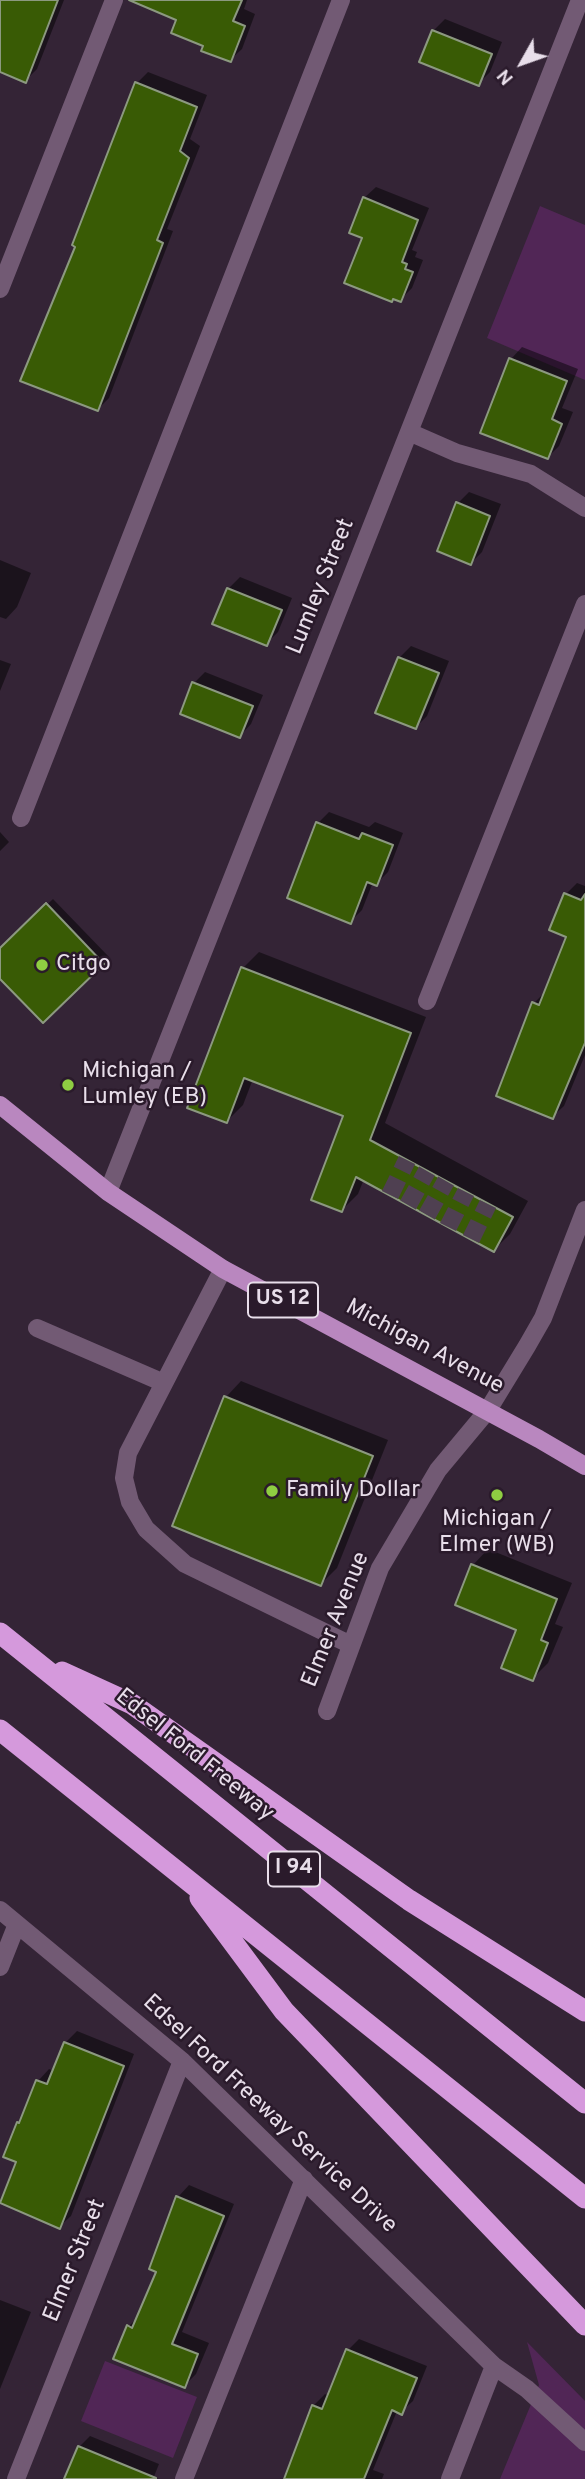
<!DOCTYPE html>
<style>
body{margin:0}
#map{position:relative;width:585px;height:2479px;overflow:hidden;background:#342436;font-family:Overpass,sans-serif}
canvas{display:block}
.north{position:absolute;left:487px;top:28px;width:70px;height:70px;-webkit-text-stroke:5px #2a1a2b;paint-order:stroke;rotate:230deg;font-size:19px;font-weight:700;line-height:28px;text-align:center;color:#e8deea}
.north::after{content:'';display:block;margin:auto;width:24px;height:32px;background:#e8deea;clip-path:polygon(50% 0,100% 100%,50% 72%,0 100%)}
</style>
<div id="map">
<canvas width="585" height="2479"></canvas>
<div class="north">N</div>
</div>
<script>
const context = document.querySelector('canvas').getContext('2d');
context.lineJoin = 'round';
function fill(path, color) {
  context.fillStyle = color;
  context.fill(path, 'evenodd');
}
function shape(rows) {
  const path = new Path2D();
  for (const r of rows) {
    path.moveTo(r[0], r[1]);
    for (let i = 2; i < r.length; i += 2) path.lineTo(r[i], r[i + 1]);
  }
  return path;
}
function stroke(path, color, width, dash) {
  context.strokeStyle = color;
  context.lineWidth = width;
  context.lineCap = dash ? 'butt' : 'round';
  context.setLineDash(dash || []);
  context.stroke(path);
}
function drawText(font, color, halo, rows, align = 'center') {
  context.font = font + ' Overpass,sans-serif';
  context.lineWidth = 5;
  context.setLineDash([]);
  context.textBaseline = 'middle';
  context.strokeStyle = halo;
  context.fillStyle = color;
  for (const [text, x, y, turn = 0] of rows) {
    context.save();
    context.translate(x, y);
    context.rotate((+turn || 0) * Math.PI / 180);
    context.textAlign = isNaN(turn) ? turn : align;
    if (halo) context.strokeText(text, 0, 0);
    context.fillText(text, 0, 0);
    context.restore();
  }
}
const green = shape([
 [540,206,585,225,585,380,487,338],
 [527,2342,585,2401,585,2479,500,2479,539,2385],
 [105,2361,197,2397,173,2458,81,2421]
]);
const shadow = shape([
 [0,0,64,0,37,69,25,81,0,71],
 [181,0,247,0,244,9,255,14,242,49,230,60,205,45],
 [445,19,502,42,490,72,479,83,433,31],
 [148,72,207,95,190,139,200,146,167,229,173,231,109,398,98,409,77,246,137,83],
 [376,187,429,208,412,250,417,252,415,257,423,260,412,288,400,300,394,297,364,237,364,198],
 [522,347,578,369,562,408,573,412,559,446,548,457,511,359],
 [469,492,501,504,482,552,471,563,458,503],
 [0,560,31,573,17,607,6,619,0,617],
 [240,577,292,598,278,632,266,644,228,589],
 [411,646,449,661,427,716,416,727,399,658],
 [0,660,11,664,0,691],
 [205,672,263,695,251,724,240,736,194,683],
 [329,812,369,827,375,822,403,833,388,872,376,884,373,882,362,910,350,922,318,823],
 [0,832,9,842,0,851],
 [577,883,585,886,585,1055,564,1106,552,1117,534,1003,545,992,569,936,566,894],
 [53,899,109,957,43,1021,0,976,0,950],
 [259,952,426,1017,385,1123,528,1201,510,1234,494,1250,364,1179,358,1194,342,1210,345,1115,253,1079,243,1105,227,1121,243,968],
 [241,1381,388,1440,337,1568,321,1584,174,1525,226,1397],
 [488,1549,572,1583,555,1624,563,1627,548,1663,532,1679,519,1629,473,1565],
 [77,2031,134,2054,71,2216,59,2227,2,2204,18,2161,18,2123,38,2081,49,2069,54,2071,65,2043],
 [189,2185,234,2204,182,2332,209,2343,196,2374,184,2386,129,2326,139,2316,158,2271,178,2197],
 [0,2300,31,2312,0,2389],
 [359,2339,427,2366,413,2401,401,2412,397,2411,373,2470,384,2474,382,2479,283,2479,313,2406,325,2394,329,2396,348,2350],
 [90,2436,159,2464,153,2479,66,2479,79,2447]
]);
const building = shape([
 [0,0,58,0,26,83,0,72,0,0],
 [129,0,242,0,233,21,245,26,231,62,201,51,203,46,171,33,176,20,129,0],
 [432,30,492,54,479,86,419,62,432,30],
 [135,82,197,107,180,151,189,158,157,240,163,243,98,411,20,381,75,247,72,245,135,82],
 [363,197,418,220,402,262,407,264,405,269,413,272,401,302,393,299,392,302,344,283,362,238,349,233,363,197],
 [509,358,567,381,552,419,562,424,548,459,480,433,509,358],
 [456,502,490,516,471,565,437,551,456,502],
 [227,588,282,610,267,646,212,624,227,588],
 [398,657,439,673,416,729,375,713,398,657],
 [192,682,253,706,240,738,180,714,192,682],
 [316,822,359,839,362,833,393,845,377,886,367,882,351,924,287,898,316,822],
 [564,893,581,900,585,894,585,1043,553,1119,496,1096,532,1002,539,1005,566,937,549,930,564,893],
 [46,903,104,964,43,1023,0,979,0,948,46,903],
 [241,967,411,1033,370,1140,513,1217,494,1252,356,1177,342,1212,311,1200,343,1116,244,1078,227,1123,187,1108,241,967],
 [224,1396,373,1456,321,1586,172,1526,224,1396],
 [471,1564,557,1599,541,1640,548,1643,533,1681,501,1668,516,1630,455,1605,471,1564],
 [64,2042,124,2066,60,2229,0,2203,16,2162,3,2157,17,2122,19,2123,36,2080,47,2084,64,2042],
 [176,2196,224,2216,172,2344,198,2354,185,2388,113,2359,127,2325,132,2328,156,2272,149,2269,176,2196],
 [346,2349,417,2378,402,2415,392,2410,364,2479,284,2479,312,2405,322,2409,346,2349],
 [78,2446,156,2478,156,2479,64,2479,78,2446]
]);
const minorTunnel = shape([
 [390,1195,407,1160],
 [408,1205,427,1171],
 [427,1215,446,1181],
 [448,1227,466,1192],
 [471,1239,488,1204]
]);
const minor = shape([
 [0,289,114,0],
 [409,432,457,453,531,474,585,508],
 [21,818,341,0],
 [427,1001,585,604],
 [108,1192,580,0],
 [223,1269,128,1453,124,1478,130,1502,146,1529,185,1564,351,1645],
 [37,1328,164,1383],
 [327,1711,380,1568,438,1470,488,1410,527,1346,543,1318,585,1210],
 [0,1910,182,2061,494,2366,527,2389,585,2442],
 [0,1967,17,1924],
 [16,2479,182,2061],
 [184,2479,304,2179],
 [450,2479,494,2366]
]);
const major = shape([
 [0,1105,108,1192,223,1269,539,1439,585,1466]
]);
const highway = shape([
 [0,1633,585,2103],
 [62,1672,132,1704,409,1900,585,2011],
 [0,1730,585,2198],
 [200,1898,284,2011,585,2325]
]);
const markers = [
 [42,965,7,"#8fcd42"],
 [68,1085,7,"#8fcd42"],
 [272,1491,7,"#8fcd42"],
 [497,1495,7,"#8fcd42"]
];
const shields = [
 [283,1300,70],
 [294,1869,52]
];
const shieldNames = [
 ["US 12",283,1300],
 ["I 94",294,1869]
];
const streetNames = [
 ["Lumley Street",322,587,-68],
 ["Michigan Avenue",424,1348,28],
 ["Elmer Avenue",337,1620,-68],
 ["Edsel Ford Freeway",194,1756,39],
 ["Edsel Ford Freeway Service Drive",269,2115,43],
 ["Elmer Street",76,2261,-68]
];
const poiNames = [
 ["Citgo",56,965],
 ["Michigan /",82,1072],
 ["Lumley (EB)",82,1098],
 ["Family Dollar",286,1491],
 ["Michigan /",497,1520,"center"],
 ["Elmer (WB)",497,1546,"center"]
];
fill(green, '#512656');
fill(shadow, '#0007');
fill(building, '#395b05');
stroke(building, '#8c9980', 2);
stroke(minorTunnel, '#4f4051', 18, [18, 9]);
stroke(minor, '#725a74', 18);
stroke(major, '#b987bf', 18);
stroke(highway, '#d599dc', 21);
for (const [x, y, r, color] of markers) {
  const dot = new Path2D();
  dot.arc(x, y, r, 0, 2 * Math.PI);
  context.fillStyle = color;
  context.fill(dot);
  stroke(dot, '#2a1a2b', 2.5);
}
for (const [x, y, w] of shields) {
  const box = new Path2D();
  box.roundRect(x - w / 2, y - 17.5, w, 35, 5);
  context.fillStyle = '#2a1a2b';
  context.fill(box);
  stroke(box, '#e8deea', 2);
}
drawText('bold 21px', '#e8deea', null, shieldNames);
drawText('23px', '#e8deea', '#2a1a2b', streetNames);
drawText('23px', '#e8deea', '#2a1a2b', poiNames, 'left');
</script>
